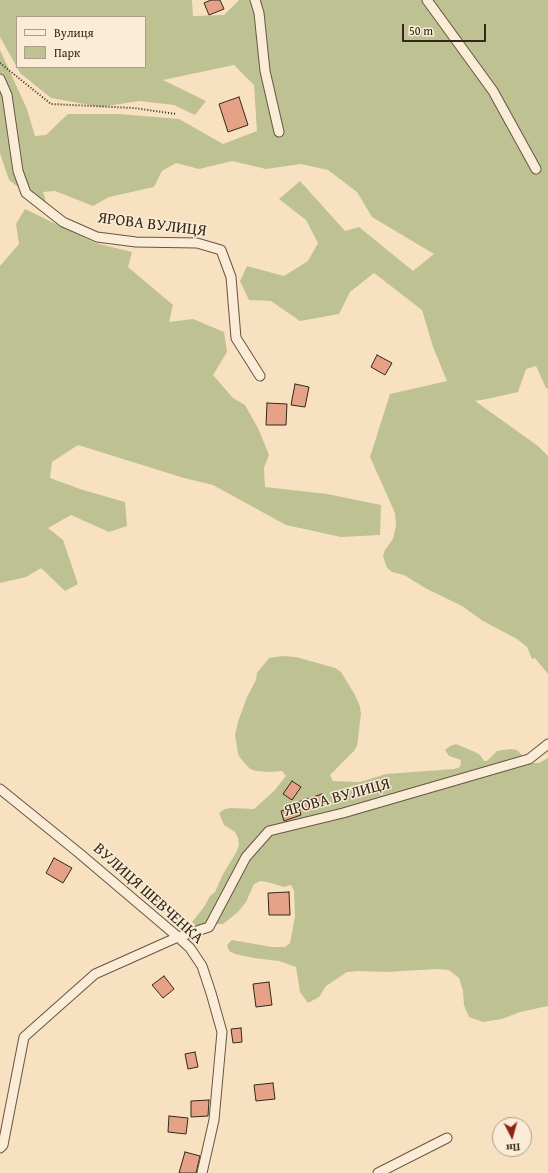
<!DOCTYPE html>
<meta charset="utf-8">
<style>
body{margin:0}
#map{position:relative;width:548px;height:1173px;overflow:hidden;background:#f8e1c0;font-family:"Gentium Book Plus",serif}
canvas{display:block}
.legend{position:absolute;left:16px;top:16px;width:130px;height:52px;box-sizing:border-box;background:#faecd6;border:1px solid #ab9e8c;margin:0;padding:5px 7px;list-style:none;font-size:12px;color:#34281c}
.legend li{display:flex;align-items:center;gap:8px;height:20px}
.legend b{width:20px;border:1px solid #ab9e8c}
.north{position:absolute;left:492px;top:1117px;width:40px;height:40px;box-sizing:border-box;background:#faecd6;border:1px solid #ab9e8c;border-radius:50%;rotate:174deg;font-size:11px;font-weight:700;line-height:16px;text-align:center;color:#34281c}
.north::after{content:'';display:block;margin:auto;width:14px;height:18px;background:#8f2418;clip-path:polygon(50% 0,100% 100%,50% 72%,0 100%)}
.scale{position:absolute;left:402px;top:24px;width:84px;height:18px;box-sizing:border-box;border:2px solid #34281c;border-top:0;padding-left:5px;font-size:12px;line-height:14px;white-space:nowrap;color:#34281c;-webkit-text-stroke:3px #faecd6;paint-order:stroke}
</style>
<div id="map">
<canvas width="548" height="1173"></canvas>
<ul class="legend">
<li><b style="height:5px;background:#faecd6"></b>Вулиця</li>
<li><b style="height:11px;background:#bec292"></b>Парк</li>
</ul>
<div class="north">Пн</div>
<div class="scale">50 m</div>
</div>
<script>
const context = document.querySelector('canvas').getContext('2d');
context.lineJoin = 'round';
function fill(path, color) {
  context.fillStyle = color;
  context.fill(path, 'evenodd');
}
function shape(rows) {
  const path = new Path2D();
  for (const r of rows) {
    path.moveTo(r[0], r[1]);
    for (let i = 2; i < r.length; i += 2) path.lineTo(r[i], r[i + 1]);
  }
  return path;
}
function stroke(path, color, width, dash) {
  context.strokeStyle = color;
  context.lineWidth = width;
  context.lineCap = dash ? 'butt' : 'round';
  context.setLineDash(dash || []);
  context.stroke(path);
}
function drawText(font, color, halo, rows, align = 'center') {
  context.font = font + ' "Gentium Book Plus",serif';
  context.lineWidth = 3;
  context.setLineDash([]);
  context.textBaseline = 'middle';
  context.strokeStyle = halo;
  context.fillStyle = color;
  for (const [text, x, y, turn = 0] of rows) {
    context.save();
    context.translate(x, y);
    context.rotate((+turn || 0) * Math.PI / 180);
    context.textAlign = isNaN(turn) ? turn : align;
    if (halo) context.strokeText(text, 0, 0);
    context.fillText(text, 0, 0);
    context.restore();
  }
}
const green = shape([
 [0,0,192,0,193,16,224,15,239,0,548,0,548,389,546,388,536,366,526,369,518,392,487,399,475,401,538,446,548,456,548,674,535,658,532,659,527,647,517,639,483,621,462,606,427,589,404,575,392,572,387,568,383,556,385,550,393,539,396,526,395,513,370,457,390,394,447,381,433,347,422,310,374,273,350,292,339,314,300,321,271,301,249,300,240,281,247,266,284,276,308,261,318,243,306,220,279,199,300,181,345,231,359,227,413,271,434,254,372,217,357,192,328,170,301,164,266,169,232,161,199,169,176,163,162,171,154,187,109,197,93,206,55,191,43,192,47,205,30,196,9,180,0,153,0,50,27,109,35,136,46,135,68,114,119,114,179,119,223,144,257,131,254,85,234,65,163,80,206,101,195,115,174,105,139,101,101,107,51,98,20,73,0,37],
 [17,17,145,17,145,67,17,67],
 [25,209,95,243,132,252,128,267,173,305,169,322,193,319,224,332,227,352,213,375,233,398,245,405,259,430,269,455,264,468,265,487,327,494,381,505,380,535,341,537,286,525,213,485,184,478,78,445,52,462,50,478,83,490,125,502,127,526,109,532,71,515,48,528,63,540,78,584,65,591,41,568,26,577,0,583,0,266,19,244,16,224],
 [282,656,296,657,335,668,341,672,355,695,360,707,361,714,357,746,353,752,330,775,333,781,360,782,386,774,454,769,460,767,461,760,449,756,445,750,450,746,456,744,475,752,480,755,484,761,487,761,497,751,510,749,517,750,527,760,533,763,539,763,548,758,548,1006,520,1012,502,1019,483,1022,469,1017,464,1005,463,991,459,978,449,970,437,969,386,972,360,971,347,972,326,986,319,997,308,1003,300,992,296,967,279,961,254,958,235,954,229,951,227,945,232,940,272,947,285,947,290,943,295,917,294,891,291,885,284,887,267,882,260,881,254,884,246,902,238,912,223,924,210,924,197,926,192,922,204,907,210,896,215,892,223,874,237,851,239,845,238,838,235,832,224,825,219,813,225,809,231,808,254,809,274,791,286,776,282,771,269,772,256,771,250,769,241,759,238,754,235,735,238,722,247,697,256,680,257,673,269,658]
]);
const building = shape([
 [211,0,220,0,224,9,209,15,204,3,211,0],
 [239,97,248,125,228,132,219,104,239,97],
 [377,355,392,363,385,375,371,367,377,355],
 [295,384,309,387,305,407,291,405,295,384],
 [267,403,287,404,286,425,266,425,267,403],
 [292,781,301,787,292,800,283,794,292,781],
 [322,794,325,804,307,810,295,803,322,794],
 [298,805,301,815,284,821,281,811,298,805],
 [54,858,72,868,63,883,46,873,54,858],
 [289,892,290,915,269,915,268,893,289,892],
 [164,976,174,989,163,998,152,985,164,976],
 [269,982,272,1005,256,1007,253,984,269,982],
 [241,1028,242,1042,233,1043,231,1029,241,1028],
 [195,1052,198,1067,188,1069,185,1054,195,1052],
 [273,1083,275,1099,256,1101,254,1085,273,1083],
 [209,1100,208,1116,191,1117,191,1101,209,1100],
 [169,1116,188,1118,186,1134,168,1132,169,1116],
 [185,1152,200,1156,196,1173,179,1173,185,1152]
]);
const path = shape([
 [0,63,51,104,134,108,176,114]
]);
const minor = shape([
 [255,0,259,13,265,71,279,132],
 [427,0,493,91,536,169],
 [0,79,7,95,18,171,26,193,63,222,97,237,136,242,197,243,221,250,231,277,236,338,260,376],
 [0,789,79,853,178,937,190,948,202,966,211,993,222,1032,214,1120,202,1173],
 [0,1148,3,1145,24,1037,95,974,178,937,209,927,246,857,269,831,343,813,529,759,548,744],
 [378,1173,447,1138]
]);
const streetNames = [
 ["ЯРОВА ВУЛИЦЯ",152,225,7],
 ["ЯРОВА ВУЛИЦЯ",337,798,-15],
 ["ВУЛИЦЯ ШЕВЧЕНКА",148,894,42]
];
fill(green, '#bec292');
fill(building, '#e5a287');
stroke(building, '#34281c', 1);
stroke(minor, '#655645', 11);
stroke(path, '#34281c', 2, [1, 2]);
stroke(minor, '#faecd6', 9);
drawText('16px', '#34281c', '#faecd6', streetNames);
</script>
